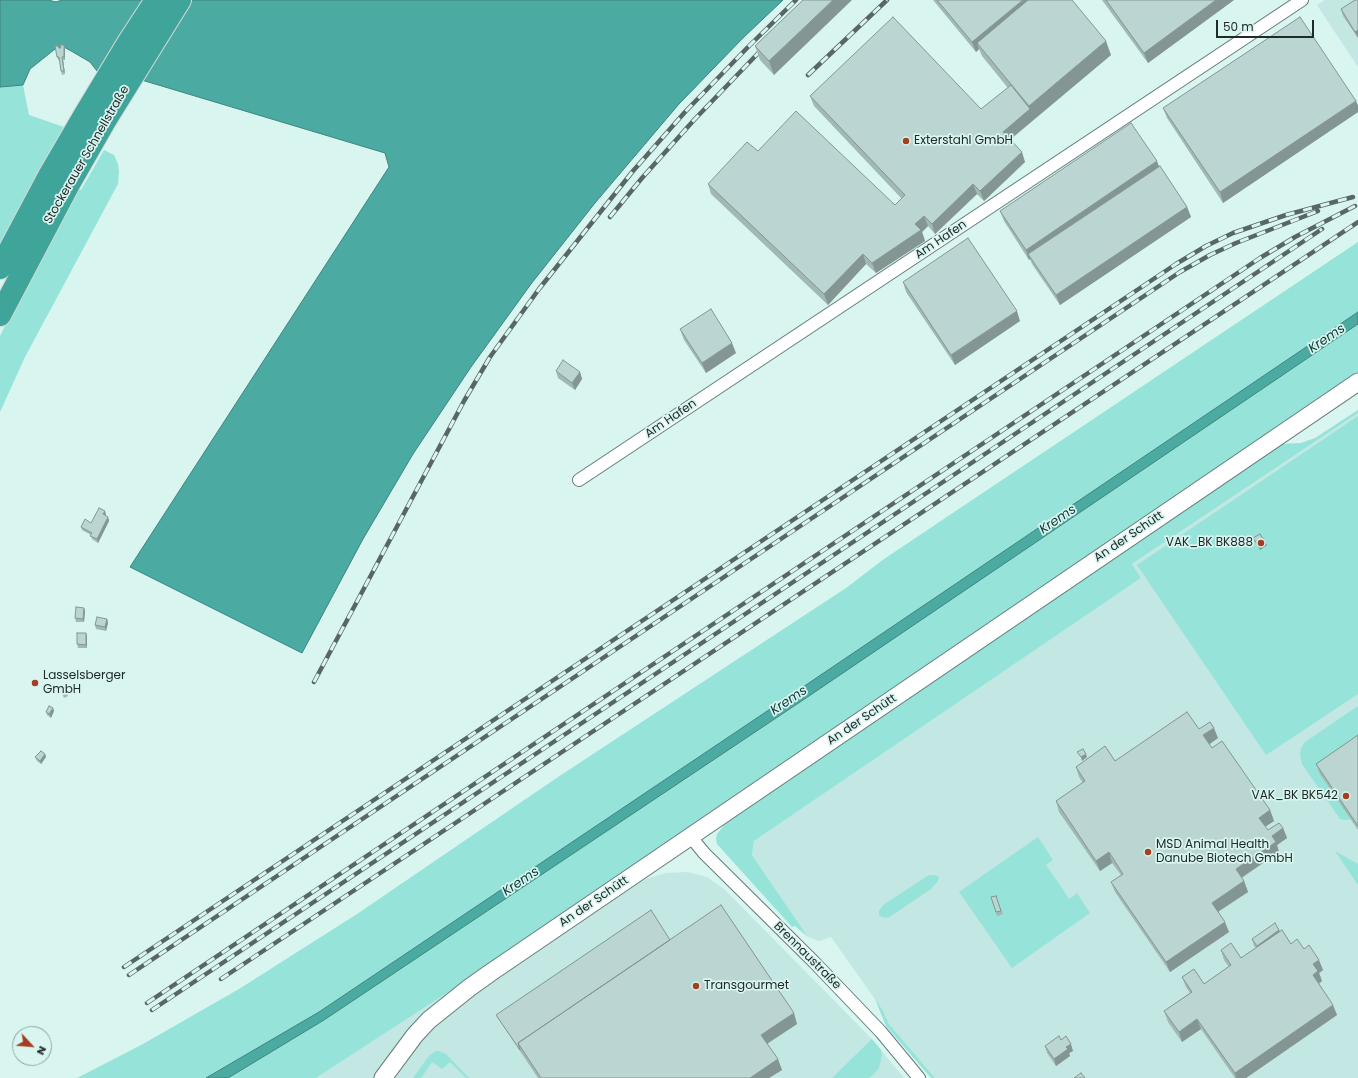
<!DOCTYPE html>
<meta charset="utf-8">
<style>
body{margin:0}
#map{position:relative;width:1358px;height:1078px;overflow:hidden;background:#d8f5f0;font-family:Poppins,sans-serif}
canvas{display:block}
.north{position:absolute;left:12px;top:1026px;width:40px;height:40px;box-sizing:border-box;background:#d8f5f0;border:1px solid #8ea4a0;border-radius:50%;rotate:116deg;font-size:11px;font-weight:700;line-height:16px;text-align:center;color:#202a29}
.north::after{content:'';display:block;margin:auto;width:14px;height:18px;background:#a53d1f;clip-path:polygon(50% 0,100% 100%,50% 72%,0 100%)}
.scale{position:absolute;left:1216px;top:20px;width:98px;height:18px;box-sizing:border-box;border:2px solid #202a29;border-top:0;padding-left:5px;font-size:12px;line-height:14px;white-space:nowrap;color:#202a29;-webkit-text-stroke:3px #d8f5f0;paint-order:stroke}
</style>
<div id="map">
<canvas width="1358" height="1078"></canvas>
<div class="north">N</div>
<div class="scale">50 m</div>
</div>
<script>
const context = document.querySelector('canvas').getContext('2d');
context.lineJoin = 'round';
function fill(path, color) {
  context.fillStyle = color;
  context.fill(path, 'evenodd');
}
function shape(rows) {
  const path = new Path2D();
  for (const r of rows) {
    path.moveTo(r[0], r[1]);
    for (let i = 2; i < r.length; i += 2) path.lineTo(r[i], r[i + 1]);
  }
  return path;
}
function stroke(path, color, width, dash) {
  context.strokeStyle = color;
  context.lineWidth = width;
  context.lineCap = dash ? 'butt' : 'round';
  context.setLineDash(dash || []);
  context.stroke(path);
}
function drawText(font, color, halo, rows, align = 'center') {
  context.font = font + ' Poppins,sans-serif';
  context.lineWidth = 3.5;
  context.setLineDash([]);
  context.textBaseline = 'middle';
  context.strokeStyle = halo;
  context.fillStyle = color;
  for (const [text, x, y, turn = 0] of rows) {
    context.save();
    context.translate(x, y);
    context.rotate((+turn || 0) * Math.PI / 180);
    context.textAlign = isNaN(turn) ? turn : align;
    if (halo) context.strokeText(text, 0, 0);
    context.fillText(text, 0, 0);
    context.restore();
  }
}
const built = shape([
 [1325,0,1358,0,1358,67,1317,5],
 [1358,413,1358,1078,935,1078,889,1024,882,1009,831,937,819,941,808,937,752,855,754,841,1141,578,1132,564],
 [688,872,707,877,724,889,872,1039,904,1078,316,1078,456,987,465,999,645,879,666,873]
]);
const green = shape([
 [23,85,29,115,64,127,40,169,0,247,0,87],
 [104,150,114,155,118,164,119,172,118,184,25,357,0,412,0,336,23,288,77,188,81,190],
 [1358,242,1358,312,800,689,319,1012,206,1078,77,1078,143,1044,239,989,357,914,561,775,846,588,884,559],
 [1358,324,1358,372,456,987,316,1078,228,1078,324,1020,806,698],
 [1358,410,1358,413,1132,564,1141,578,754,841,752,855,808,937,795,926,792,927,717,844,716,839,717,834,725,824,1275,447,1282,444,1301,443,1315,438],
 [1358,416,1358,694,1266,755,1137,565],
 [1358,706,1358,748,1350,819,1345,820,1340,819,1302,764,1300,755,1301,748,1305,742],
 [1038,837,1053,860,1046,865,1062,888,1069,899,1077,893,1090,913,1012,968,959,892],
 [1335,851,1358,864,1358,885],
 [929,875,935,875,939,877,938,881,931,889,891,916,886,918,879,916,879,911,883,905],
 [875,999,882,1009,889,1024,935,1078,931,1078,886,1026],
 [872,1039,881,1050,882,1055,879,1068,874,1074,869,1078,832,1078],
 [436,1051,439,1051,446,1054,469,1078,466,1078,450,1062,442,1069,432,1062,421,1078,413,1078,429,1056]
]);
const water = shape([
 [0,0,48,0,56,2,62,0,783,0,743,38,679,104,595,203,531,284,471,367,413,454,363,539,302,653,130,567,389,167,385,153,145,81,97,71,90,62,66,48,60,47,55,49,30,69,23,85,0,87,0,0],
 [1358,312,1358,324,806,698,324,1020,228,1078,206,1078,319,1012,800,689,1358,312]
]);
const street = shape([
 [579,480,1302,0],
 [691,837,704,853,814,962,881,1032,919,1078]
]);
const secondary = shape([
 [383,1078,415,1035,429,1020,469,988,490,973,1358,382]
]);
const highway = shape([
 [0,268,50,174,85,114,128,43,156,0],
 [0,315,69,184,105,121,180,0]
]);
const rail = shape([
 [808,75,887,0],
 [610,217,642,178,694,120,765,46],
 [314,682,464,401,490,357,539,289,633,171,685,112,748,47,796,0],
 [124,967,1176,264,1206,246,1233,233,1286,215,1353,197],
 [129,975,1180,272,1210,255,1236,243,1318,211],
 [221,979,1358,222],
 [147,1003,1260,258,1295,237,1355,206],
 [152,1010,1322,229]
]);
const wall = shape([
 [803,0,774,75,760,60,755,46],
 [933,0,1072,0,1111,55,1010,140,1025,162,984,201,977,194,935,234,928,226,922,232,925,241,876,273,866,264,828,305,711,194,708,184,758,151,895,205,902,199,814,106,810,96,981,109,1008,88,982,56,979,49,976,52],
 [1102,0,1234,0,1148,63],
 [1355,0,1358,38,1343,16,1341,9],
 [64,45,65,48,65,60,63,60,65,74,62,75,61,71,60,60,59,61,57,57,59,48,61,48],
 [1356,101,1358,106,1358,112,1223,203,1167,118,1163,108],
 [1159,166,1187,207,1191,217,1060,305,1032,264,1030,259,1029,260,1004,221,1000,211],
 [903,282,1020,321,955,365,906,292],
 [680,329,736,353,706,373,684,340],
 [556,371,580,372,582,379,575,390,558,378],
 [106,514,105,516,108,517,109,521,98,543,92,539,91,535,82,530,81,527,91,523],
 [1253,538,1267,545,1260,550,1255,542],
 [84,608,85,611,84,622,76,622,75,618],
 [107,619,108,623,106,631,96,629,95,625],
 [86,633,87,637,87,648,78,648,77,644],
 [64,686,68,696,64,698,60,688],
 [53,708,54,711,51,718,47,715,46,712],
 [1199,729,1218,738,1209,744,1212,748,1270,810,1274,821,1265,827,1268,830,1283,828,1287,838,1277,845,1279,852,1242,878,1244,881,1248,892,1218,912,1229,932,1170,972,1115,892,1111,882,1121,875,1112,863,1100,871,1059,812,1056,801,1083,783,1079,777,1076,767,1115,761],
 [1358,735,1358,830,1320,774,1316,764],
 [45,754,46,757,41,764,37,761,35,757],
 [996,896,1003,914,997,916,991,897],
 [1279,930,1280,931,1291,944,1304,949,1323,970,1319,973,1322,981,1319,984,1337,1015,1246,1078,1235,1078,1201,1029,1182,1042,1168,1022,1164,1011,1190,993,1186,987,1182,977,1204,984,1229,967,1224,960,1221,950,1241,958,1256,948,1254,946,1252,939],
 [670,940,797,1024,767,1044,782,1070,769,1078,538,1078,496,1015],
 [1061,1040,1073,1051,1069,1053,1070,1056,1056,1066,1047,1053,1045,1046]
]);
const shadedWall = shape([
 [833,0,852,0,774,75,769,61],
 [1023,0,1039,0,977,43,979,49,976,52,972,42],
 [1216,0,1234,0,1148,63,1144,53],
 [1358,30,1358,38,1355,32],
 [1106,41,1111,55,1007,142,1003,132,1030,109,1029,106],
 [64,45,65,48,65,60,64,56],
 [62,57,63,60,65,74,64,71],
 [1356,101,1358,106,1358,112,1223,203,1220,192],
 [1022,152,1025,162,984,201,980,191],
 [1157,161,1161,172,1028,254,1030,259,1029,260,1026,250],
 [973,184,977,194,935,234,932,224],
 [1187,207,1191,217,1060,305,1056,295],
 [924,216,928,226,922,232,925,241,876,273,872,263],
 [863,254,866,264,828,305,824,294],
 [1017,311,1020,321,955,365,951,355],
 [732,343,736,353,706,373,702,363],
 [580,372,582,379,575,390,572,383],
 [105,511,106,514,104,518,103,514],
 [108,517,109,521,98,543,97,539],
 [1265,542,1267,545,1260,550,1259,546],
 [84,608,85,611,84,622,83,619],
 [107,619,108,623,106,631,105,627],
 [86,633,87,637,87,648,86,645],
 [53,708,54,711,51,718,49,714],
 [1214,728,1218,738,1207,746,1203,735],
 [45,754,46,757,41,764,40,761],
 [1086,754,1087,757,1082,761,1081,757],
 [1270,810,1274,821,1263,828,1259,818],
 [1283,828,1287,838,1277,845,1279,852,1239,879,1236,869,1272,836],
 [1109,852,1112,863,1100,871,1096,861],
 [1244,881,1248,892,1216,913,1212,903],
 [1225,922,1229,932,1170,972,1166,962],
 [1279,930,1282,937,1260,953,1257,946],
 [1319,960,1323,970,1319,973,1322,981,1316,985,1313,975,1313,964],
 [1333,1005,1337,1015,1246,1078,1236,1078,1235,1073],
 [794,1013,797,1024,765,1045,761,1035],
 [1197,1019,1201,1029,1182,1042,1179,1032],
 [1071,1044,1073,1051,1069,1053,1070,1056,1056,1066,1054,1059,1066,1047],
 [778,1059,782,1070,769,1078,750,1078]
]);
const building = shape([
 [803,0,833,0,769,61,755,46,803,0],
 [937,0,1023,0,972,42,937,0],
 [1028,0,1072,0,1106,41,1029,106,977,43,1028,0],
 [1106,0,1216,0,1144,53,1106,0],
 [1355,0,1358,0,1358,30,1355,32,1341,9,1355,0],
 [893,17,981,109,1011,85,1030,109,1003,132,1022,152,980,191,973,184,932,224,924,216,915,224,921,230,872,263,863,254,824,294,708,184,747,142,758,151,796,111,895,205,905,195,810,96,893,17],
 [1300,17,1356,101,1220,192,1163,108,1300,17],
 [60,45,64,45,64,56,62,57,64,71,61,71,59,57,57,57,55,46,58,46,59,48,61,48,60,45],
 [1131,123,1157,161,1026,250,1000,211,1131,123],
 [1160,166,1187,207,1056,295,1028,254,1160,166],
 [968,238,1017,311,951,355,903,282,968,238],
 [711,309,732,343,702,363,680,329,711,309],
 [563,360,580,372,572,383,556,371,563,360],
 [99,508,105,511,103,514,108,517,97,539,90,536,92,533,81,527,85,519,91,523,99,508],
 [1260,534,1265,542,1259,546,1253,538,1260,534],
 [76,607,84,608,83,619,75,618,76,607],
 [97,617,107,619,105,627,95,625,97,617],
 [77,633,86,633,86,645,77,644,77,633],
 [64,686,67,693,63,694,60,688,64,686],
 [49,706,53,708,49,714,46,712,49,706],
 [1187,712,1199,729,1210,722,1214,728,1203,735,1212,748,1222,741,1270,810,1259,818,1268,830,1279,823,1283,828,1272,836,1276,842,1236,869,1244,881,1212,903,1225,922,1166,962,1111,882,1123,874,1109,852,1096,861,1056,801,1085,781,1076,767,1105,746,1115,761,1187,712],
 [1358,735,1358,826,1316,764,1358,735],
 [1083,749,1086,754,1081,757,1077,752,1083,749],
 [41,751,45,754,40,761,35,757,41,751],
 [996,896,1001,911,996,912,991,897,996,896],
 [721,905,794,1013,761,1035,778,1059,750,1078,541,1078,518,1043,721,905],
 [651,910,670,940,518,1043,520,1050,496,1015,651,910],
 [1275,923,1279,930,1257,946,1252,939,1275,923],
 [1282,930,1291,944,1297,939,1304,949,1309,945,1319,960,1313,964,1318,971,1313,975,1333,1005,1235,1073,1197,1019,1179,1032,1164,1011,1192,992,1182,977,1194,969,1204,984,1231,965,1221,950,1231,943,1241,958,1282,930],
 [1059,1036,1061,1040,1066,1036,1071,1044,1066,1047,1068,1049,1054,1059,1045,1046,1059,1036],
 [1081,1073,1085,1078,1074,1078,1081,1073]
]);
const markers = [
 [906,141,4,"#a53d1f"],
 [1261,543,4,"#a53d1f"],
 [35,683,4,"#a53d1f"],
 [1346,796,4,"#a53d1f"],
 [1148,852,4,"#a53d1f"],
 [696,986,4,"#a53d1f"]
];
const poiNames = [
 ["Exterstahl GmbH",914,141],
 ["VAK_BK BK888",1253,543,"right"],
 ["Lasselsberger",43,676],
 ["GmbH",43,690],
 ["VAK_BK BK542",1338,796,"right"],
 ["MSD Animal Health",1156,845],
 ["Danube Biotech GmbH",1156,859],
 ["Transgourmet",704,986]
];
const streetNames = [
 ["Stockerauer Schnellstraße",87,155,-60],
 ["Am Hafen",941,240,-34],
 ["Am Hafen",671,419,-34],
 ["An der Schütt",1129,537,-34],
 ["An der Schütt",862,720,-34],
 ["An der Schütt",594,902,-34],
 ["Brennaustraße",807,956,45]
];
const waterNames = [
 ["Krems",1327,339,-34],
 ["Krems",1058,520,-34],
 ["Krems",789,701,-34],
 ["Krems",521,882,-34]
];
fill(built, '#c3e7e2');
fill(green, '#96e3da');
fill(water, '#4baaa1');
stroke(water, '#3e847d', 1);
stroke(street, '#647d7a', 14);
stroke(secondary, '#647d7a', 19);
stroke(highway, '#d7d9d8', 24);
stroke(street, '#fff', 12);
stroke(secondary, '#fff', 17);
stroke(highway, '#3fa59b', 22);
stroke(rail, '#586765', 4.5);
stroke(rail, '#d8f5f0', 3, [9]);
fill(wall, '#a1b8b5');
fill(shadedWall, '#839693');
fill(building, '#bbd6d2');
stroke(building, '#839693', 1);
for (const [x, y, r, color] of markers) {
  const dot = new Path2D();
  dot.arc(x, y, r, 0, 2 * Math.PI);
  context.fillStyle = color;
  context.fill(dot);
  stroke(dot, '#d8f5f0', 1.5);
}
drawText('12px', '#202a29', '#d8f5f0', poiNames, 'left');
drawText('12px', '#202a29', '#d8f5f0', streetNames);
drawText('italic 13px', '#073632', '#d8f5f0', waterNames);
</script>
